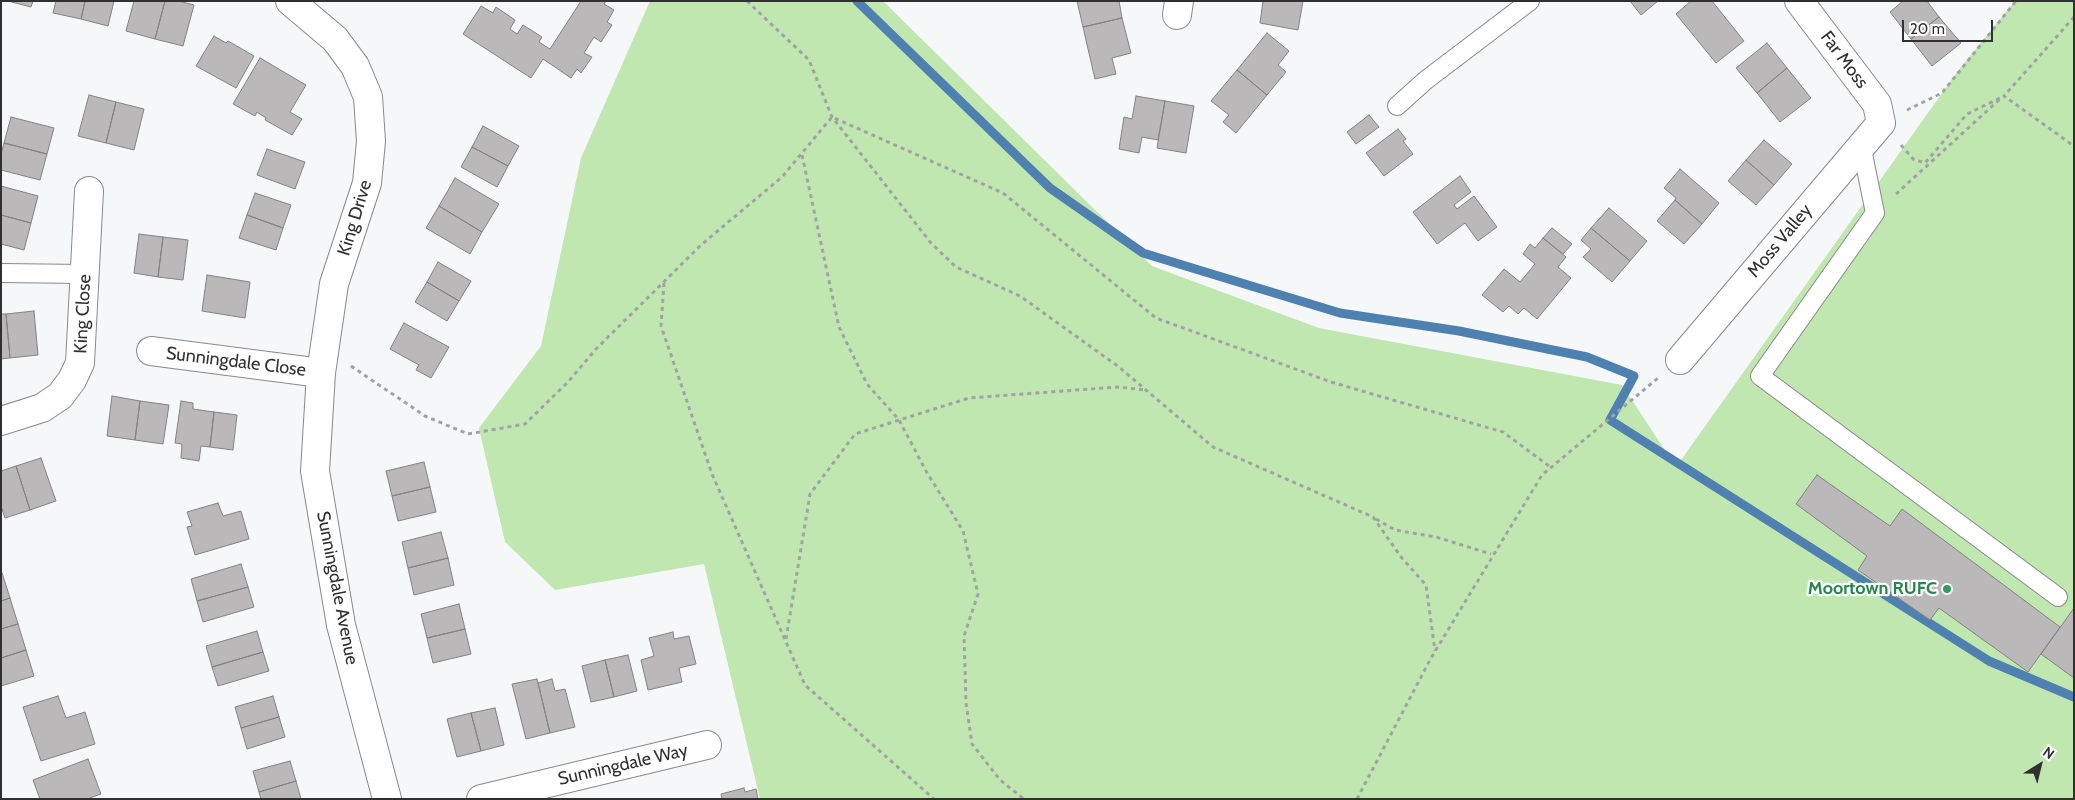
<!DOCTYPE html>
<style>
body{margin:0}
#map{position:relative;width:2075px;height:800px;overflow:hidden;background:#f6f7f9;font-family:Cabin,sans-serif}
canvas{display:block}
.frame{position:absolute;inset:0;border:2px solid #303031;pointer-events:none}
.north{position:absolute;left:2015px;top:740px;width:50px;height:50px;-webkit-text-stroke:4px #fff;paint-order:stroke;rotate:36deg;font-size:14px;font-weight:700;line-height:20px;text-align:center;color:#303031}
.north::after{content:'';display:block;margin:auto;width:18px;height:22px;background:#303031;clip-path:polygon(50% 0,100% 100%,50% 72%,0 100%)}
.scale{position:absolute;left:1902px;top:20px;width:91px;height:22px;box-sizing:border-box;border:2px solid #303031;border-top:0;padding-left:6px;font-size:15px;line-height:18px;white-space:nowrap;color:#303031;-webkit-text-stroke:4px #fff;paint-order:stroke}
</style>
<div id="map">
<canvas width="2075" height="800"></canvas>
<div class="frame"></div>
<div class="north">N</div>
<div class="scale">20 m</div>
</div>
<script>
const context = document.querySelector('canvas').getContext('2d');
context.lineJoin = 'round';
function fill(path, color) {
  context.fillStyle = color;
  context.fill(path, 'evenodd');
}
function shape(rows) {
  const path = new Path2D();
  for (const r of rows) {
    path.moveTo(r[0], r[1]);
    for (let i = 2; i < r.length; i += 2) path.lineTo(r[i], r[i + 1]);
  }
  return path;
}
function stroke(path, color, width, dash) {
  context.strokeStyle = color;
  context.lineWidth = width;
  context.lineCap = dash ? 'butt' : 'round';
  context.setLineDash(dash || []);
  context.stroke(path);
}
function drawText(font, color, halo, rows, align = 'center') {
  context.font = font + ' Cabin,sans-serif';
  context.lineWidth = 4.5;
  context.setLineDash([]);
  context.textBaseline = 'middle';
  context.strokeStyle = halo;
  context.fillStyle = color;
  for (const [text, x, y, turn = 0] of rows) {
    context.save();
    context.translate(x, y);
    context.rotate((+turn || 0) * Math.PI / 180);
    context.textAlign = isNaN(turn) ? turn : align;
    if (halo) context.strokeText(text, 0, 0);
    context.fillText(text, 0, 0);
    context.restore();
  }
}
const green = shape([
 [650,1,883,1,1152,266,1319,328,1622,385,1676,467,1957,72,2015,1,2074,1,2074,799,760,799,704,564,555,590,505,542,479,428,541,346,581,158]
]);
const stream = shape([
 [857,1,1050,188,1143,253,1340,313,1459,331,1587,357,1634,376,1610,420,1989,661,2074,697]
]);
const building = shape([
 [8,1,33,1,31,7,8,1],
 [56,1,85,1,81,19,53,13,56,1],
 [85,1,114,1,108,26,81,19,85,1],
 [134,1,165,1,155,39,126,31,134,1],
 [165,1,179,1,194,5,183,46,155,39,165,1],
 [581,1,606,1,604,4,614,10,607,22,612,25,601,42,594,37,584,53,592,57,581,73,577,69,571,78,543,59,531,78,463,34,481,6,493,13,496,7,515,20,510,29,517,34,523,25,542,37,539,42,550,49,581,1],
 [1077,1,1119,1,1122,18,1083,27,1077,1],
 [1263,1,1303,1,1298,30,1260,23,1263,1],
 [1630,1,1658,1,1641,15,1630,1],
 [1691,1,1712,1,1744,41,1716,63,1676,14,1691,1],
 [1903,1,1927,1,1939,17,1911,39,1890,12,1903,1],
 [1939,17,1961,43,1932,66,1911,39,1939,17],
 [1122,18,1131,53,1112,58,1116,74,1095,79,1083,27,1122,18],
 [1267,33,1289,51,1278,65,1286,72,1267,95,1237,70,1267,33],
 [214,36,226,43,228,41,254,56,236,88,196,66,214,36],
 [1767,43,1787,68,1757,93,1736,68,1767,43],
 [260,58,306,85,290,112,302,119,292,135,265,120,266,118,257,112,255,116,233,104,260,58],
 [1787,68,1811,98,1780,122,1757,93,1787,68],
 [1237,70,1267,95,1236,133,1223,122,1229,115,1211,101,1237,70],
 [89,95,116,102,106,143,78,136,89,95],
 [1136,96,1165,101,1158,140,1142,137,1139,153,1119,149,1124,117,1132,119,1136,96],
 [1165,101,1194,106,1186,153,1157,148,1165,101],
 [116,102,144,109,134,150,106,143,116,102],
 [1369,115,1379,127,1356,144,1347,132,1369,115],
 [11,117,54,128,47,154,4,143,11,117],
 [483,126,519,146,508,166,472,147,483,126],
 [1398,129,1406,139,1403,141,1413,154,1384,176,1366,153,1398,129],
 [1764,140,1792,164,1774,185,1746,160,1764,140],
 [4,143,47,154,40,180,1,170,1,154,4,143],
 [472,147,508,166,497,187,461,167,472,147],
 [267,149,305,162,295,189,257,175,267,149],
 [1746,160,1774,185,1756,205,1728,181,1746,160],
 [1680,169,1719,203,1702,224,1675,200,1676,198,1664,188,1680,169],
 [1460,176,1471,192,1454,205,1457,209,1474,196,1497,227,1478,241,1465,223,1437,244,1413,212,1460,176],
 [455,178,499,204,482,232,439,206,455,178],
 [1,186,38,196,31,223,1,215,1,186],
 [255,193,291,205,283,228,247,215,255,193],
 [1675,200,1702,224,1684,244,1657,221,1675,200],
 [439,206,482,232,470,254,426,228,439,206],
 [1609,208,1647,241,1630,261,1591,228,1609,208],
 [1,215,31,223,24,250,1,244,1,215],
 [247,215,283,228,276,250,239,238,247,215],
 [1552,228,1572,244,1563,254,1543,238,1552,228],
 [1591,228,1630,261,1612,282,1583,257,1591,249,1581,240,1591,228],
 [139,234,163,237,158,277,134,273,139,234],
 [163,237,188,240,183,280,158,277,163,237],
 [1543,238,1566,257,1558,267,1571,278,1537,319,1524,308,1518,314,1509,306,1503,312,1482,295,1504,269,1520,282,1535,264,1523,254,1530,244,1535,248,1543,238],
 [438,262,471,281,459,301,427,282,438,262],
 [207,275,250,282,245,318,202,311,207,275],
 [427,282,459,301,447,321,415,302,427,282],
 [34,311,38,355,10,358,6,314,34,311],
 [1,314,6,314,10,358,1,359,1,314],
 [404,323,449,347,431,378,416,370,419,365,390,349,404,323],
 [112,396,140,401,135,440,107,436,112,396],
 [140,401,169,405,163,444,135,440,140,401],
 [181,401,193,403,193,409,214,412,210,447,201,446,199,461,181,458,182,444,175,443,181,401],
 [214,412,237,415,233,450,210,447,214,412],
 [41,458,56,501,30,510,16,466,41,458],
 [424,462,430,487,392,496,386,471,424,462],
 [16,466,30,510,5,518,1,506,1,471,16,466],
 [1817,475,1890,526,1902,509,2060,627,2028,672,1939,608,1930,620,1858,570,1867,556,1796,504,1817,475],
 [430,487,436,512,398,521,392,496,430,487],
 [218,503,223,516,241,511,249,539,195,555,187,527,192,526,187,512,218,503],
 [441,532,448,558,408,568,402,542,441,532],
 [448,558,454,585,414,595,408,568,448,558],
 [241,564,248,587,197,601,191,579,241,564],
 [2,573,10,598,1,601,1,573,2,573],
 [248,587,254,607,203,622,197,601,248,587],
 [10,598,18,624,1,629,1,601,10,598],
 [459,604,465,629,427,638,421,614,459,604],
 [2074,608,2074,678,2041,654,2074,608],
 [18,624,26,650,1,658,1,629,18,624],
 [465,629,471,654,433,663,427,638,465,629],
 [257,631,263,652,212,667,206,646,257,631],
 [673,632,674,639,689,636,696,664,679,668,682,682,648,690,641,660,654,656,649,638,673,632],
 [26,650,34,676,1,686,1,658,26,650],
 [263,652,269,671,218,686,212,667,263,652],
 [628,655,637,691,614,697,605,660,628,655],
 [605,660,614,697,591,702,582,666,605,660],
 [537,679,550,733,526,739,512,684,537,679],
 [552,679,555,691,565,689,575,727,550,733,538,683,552,679],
 [58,696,66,718,85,712,95,744,41,761,23,707,58,696],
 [273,696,279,717,241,728,235,707,273,696],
 [495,708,504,745,481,751,471,713,495,708],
 [471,713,481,751,457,757,447,719,471,713],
 [279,717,285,737,247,749,241,728,279,717],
 [88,759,101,794,87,799,40,799,33,780,88,759],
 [290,761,296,781,259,792,253,771,290,761],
 [296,781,301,799,261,799,259,792,296,781],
 [744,788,745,792,756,789,758,799,722,799,721,794,744,788]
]);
const path = shape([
 [747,1,809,60,832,117,931,243,956,267,1020,296,1119,367,1213,447,1373,517,1401,557,1426,585,1435,651],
 [2074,17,2004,96,2074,146],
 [1907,110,1942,93,2016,1],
 [1901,145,1913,159,1925,163,1967,114,2004,96],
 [802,155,839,327,867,384,899,420,926,471,963,531,978,594,964,636,966,703,972,744,1000,780,1024,799],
 [1896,194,2000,99],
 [664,283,661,326,712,474,805,685,934,799],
 [351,366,425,416,468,434,525,424,568,382,596,349,701,245,782,177,832,117,1003,193,1156,318,1331,382,1503,432,1549,466],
 [1376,519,1395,530,1436,537,1491,554],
 [786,639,810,494,855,434,969,398,1117,387,1146,390],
 [1357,799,1431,658,1542,475,1658,378]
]);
const lane = shape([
 [1397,106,1426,80,1530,1],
 [1861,144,1875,213,1760,376,2058,597],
 [1,273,85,274]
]);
const street = shape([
 [290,1,335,39,355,66,368,97,371,141,367,183,334,284,321,373,315,471,341,625,387,799],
 [1177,15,1179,1],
 [151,351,321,373],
 [1680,360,1881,123,1877,104,1799,1],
 [1,421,42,408,60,396,72,380,80,363,89,191],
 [481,799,707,745]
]);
const markers = [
 [1947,589,5,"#2e9e5b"]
];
const streetNames = [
 ["Far Moss",1844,60,53],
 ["King Drive",355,218,-73],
 ["Moss Valley",1780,241,-50],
 ["King Close",83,314,-87],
 ["Sunningdale Close",236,362,7],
 ["Sunningdale Avenue",337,588,79],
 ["Sunningdale Way",623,765,-13]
];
const leisureNames = [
 ["Moortown RUFC",1937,589]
];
fill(green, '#c1e7b1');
stroke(stream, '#4e80b0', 9);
fill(building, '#bab8b8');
stroke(building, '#838282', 1);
stroke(lane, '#89898b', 20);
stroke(street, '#89898b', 30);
stroke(path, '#a2a2a4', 3, [4, 4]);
stroke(lane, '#fff', 18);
stroke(street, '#fff', 28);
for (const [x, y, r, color] of markers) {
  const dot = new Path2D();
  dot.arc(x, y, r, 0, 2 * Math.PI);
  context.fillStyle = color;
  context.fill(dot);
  stroke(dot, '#fff', 2);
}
drawText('18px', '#303031', '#fff', streetNames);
drawText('bold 18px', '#27864d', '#fff', leisureNames, 'right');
</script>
